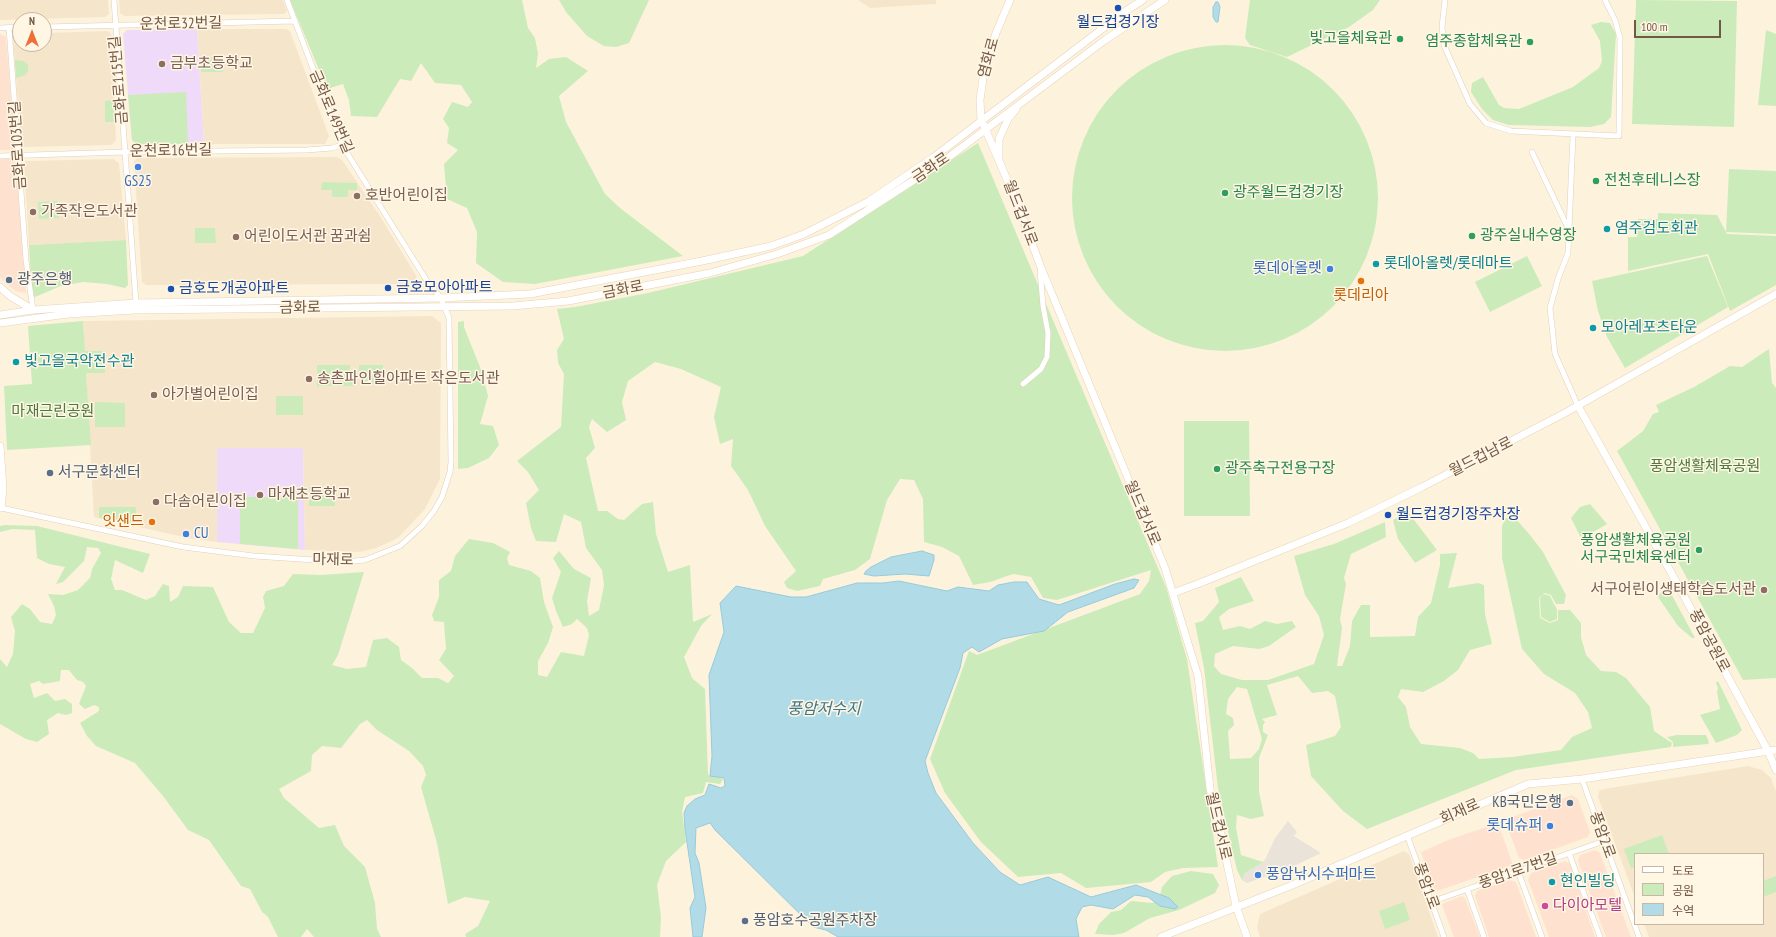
<!DOCTYPE html>
<meta charset="utf-8">
<style>
body{margin:0}
#map{position:relative;width:1776px;height:937px;overflow:hidden;background:#fdf3dd;font-family:"PT Sans Narrow","Noto Sans KR",sans-serif}
canvas{display:block}
.legend{position:absolute;left:1634px;top:853px;width:130px;height:72px;box-sizing:border-box;background:#fff6e4;border:1px solid #c7b7a4;margin:0;padding:5px 7px;list-style:none;font-size:12px;color:#735945}
.legend li{display:flex;align-items:center;gap:8px;height:20px}
.legend b{width:20px;border:1px solid #c7b7a4}
.north{position:absolute;left:12px;top:12px;width:40px;height:40px;box-sizing:border-box;background:#fff6e4;border:1px solid #c7b7a4;border-radius:50%;rotate:0deg;font-size:11px;font-weight:700;line-height:16px;text-align:center;color:#735945}
.north::after{content:'';display:block;margin:auto;width:14px;height:18px;background:#ef6f3a;clip-path:polygon(50% 0,100% 100%,50% 72%,0 100%)}
.scale{position:absolute;left:1634px;top:20px;width:87px;height:18px;box-sizing:border-box;border:2px solid #735945;border-top:0;padding-left:5px;font-size:12px;line-height:14px;white-space:nowrap;color:#735945;-webkit-text-stroke:3px #fff6e4;paint-order:stroke}
</style>
<div id="map">
<canvas width="1776" height="937"></canvas>
<ul class="legend">
<li><b style="height:5px;background:#fff"></b>도로</li>
<li><b style="height:11px;background:#cbebbb"></b>공원</li>
<li><b style="height:11px;background:#b1dce7"></b>수역</li>
</ul>
<div class="north">N</div>
<div class="scale">100 m</div>
</div>
<script>
const context = document.querySelector('canvas').getContext('2d');
context.lineJoin = 'round';
function fill(path, color) {
  context.fillStyle = color;
  context.fill(path, 'evenodd');
}
function shape(rows) {
  const path = new Path2D();
  for (const r of rows) {
    if (r.length === 3) {
      path.moveTo(r[0] + r[2], r[1]);
      path.arc(r[0], r[1], r[2], 0, 2 * Math.PI);
      continue;
    }
    path.moveTo(r[0], r[1]);
    for (let i = 2; i < r.length; i += 2) path.lineTo(r[i], r[i + 1]);
  }
  return path;
}
function stroke(path, color, width, dash) {
  context.strokeStyle = color;
  context.lineWidth = width;
  context.lineCap = dash ? 'butt' : 'round';
  context.setLineDash(dash || []);
  context.stroke(path);
}
function drawText(font, color, halo, rows, align = 'center') {
  context.font = font + ' "PT Sans Narrow","Noto Sans KR",sans-serif';
  context.lineWidth = 3;
  context.setLineDash([]);
  context.textBaseline = 'middle';
  context.strokeStyle = halo;
  context.fillStyle = color;
  for (const [text, x, y, turn = 0] of rows) {
    context.save();
    context.translate(x, y);
    context.rotate((+turn || 0) * Math.PI / 180);
    context.textAlign = isNaN(turn) ? turn : align;
    if (halo) context.strokeText(text, 0, 0);
    context.fillText(text, 0, 0);
    context.restore();
  }
}
const residential = shape([
 [0,0,108,0,109,14,105,17,0,20],
 [119,0,283,0,287,11,284,14,124,16,120,13],
 [858,0,936,0,936,4,870,8],
 [197,29,286,29,290,31,329,136,325,144,204,144],
 [108,31,111,34,116,140,112,145,24,147,21,144,13,37,20,33,20,44,44,44,44,33],
 [337,157,342,160,380,216,417,277,412,284,146,285,142,282,134,161,137,158],
 [113,159,119,163,126,240,29,245,24,164,26,161],
 [432,316,441,323,440,479,425,509,399,537,390,542,376,548,360,552,305,550,303,448,217,448,217,542,193,539,94,517,83,321],
 [1748,766,1762,770,1771,778,1776,791,1776,937,1649,937,1644,924,1763,924,1763,854,1635,854,1635,898,1598,797,1599,791,1604,789],
 [1404,851,1409,854,1438,937,1260,937,1257,927,1260,914]
]);
const commercial = shape([
 [0,34,6,37,15,147,12,150,0,150],
 [13,158,16,164,26,293,16,291,6,284,0,277,0,159],
 [1572,795,1578,799,1590,832,1588,837,1524,860,1519,858,1506,824,1510,818],
 [1498,823,1513,865,1440,890,1434,889,1421,852,1448,840],
 [1595,850,1600,853,1631,937,1606,937,1578,861,1580,855],
 [1565,861,1570,864,1595,937,1549,937,1528,880,1531,873],
 [1510,880,1516,882,1536,937,1489,937,1475,896,1477,891],
 [1462,896,1465,898,1480,937,1454,937,1442,905,1444,903]
]);
const industrial = shape([
 [1288,821,1297,832,1294,836,1321,853,1288,869,1247,883,1242,880,1245,873,1265,860,1275,838]
]);
const education = shape([
 [197,29,204,144,136,144,132,140,123,34,127,30],
 [217,448,303,448,305,550,217,542]
]);
const green = shape([
 [290,0,522,0,528,28,535,38,538,54,536,68,549,59,566,57,588,71,559,96,566,122,605,194,620,208,683,256,535,284,503,282,476,263,477,232,467,208,447,199,444,164,458,150,447,143,449,128,443,119,452,102,468,107,472,102,461,85,435,83,421,63,411,81,400,79,377,117,351,116,349,100,343,84,327,89],
 [559,0,649,0,629,43,616,47,604,46,587,36,566,12],
 [1250,0,1380,0,1373,10,1349,27,1287,57,1250,45,1245,38],
 [1636,0,1737,1,1734,127,1632,124],
 [1601,22,1610,23,1616,34,1611,117,1604,124,1590,127,1509,125,1493,120,1482,109,1471,92,1472,83,1483,77,1499,105,1504,108,1519,109,1573,87,1599,68,1602,61,1600,41,1591,25],
 [1766,30,1776,34,1776,106,1758,105],
 [1225,198,153],
 [201,57,223,57,223,72,201,72],
 [15,60,24,61,28,65,28,71,25,75,16,78],
 [186,92,188,144,136,144,132,140,128,95],
 [114,100,115,122,105,122,105,101],
 [978,143,1166,587,1187,659,1218,867,1183,868,1165,872,1151,882,1086,888,1061,873,1018,877,981,842,945,793,930,759,969,651,977,655,1140,594,1149,581,1151,570,1057,600,1043,598,1031,577,1013,574,990,582,973,585,959,556,942,547,924,542,923,499,914,480,900,479,887,500,870,559,855,570,823,579,820,586,797,591,787,588,784,582,796,571,765,526,748,490,731,466,733,439,720,444,714,417,721,387,681,369,655,362,628,381,622,402,626,420,607,432,592,419,589,427,595,448,586,458,598,511,607,511,618,519,624,520,642,504,653,502,656,534,668,572,690,565,693,622,712,614,701,626,684,657,692,678,705,689,708,775,723,779,720,784,706,782,703,793,685,797,682,812,686,842,666,861,657,885,661,917,660,937,466,937,465,934,478,926,490,901,465,897,448,904,437,843,421,787,426,775,423,766,409,751,377,730,367,720,360,724,341,748,322,746,312,755,311,771,279,789,284,798,319,828,335,825,344,846,365,867,375,903,377,929,381,937,314,937,307,929,301,937,278,937,268,917,262,912,250,889,241,886,209,840,188,830,163,796,135,763,96,746,87,736,80,723,99,711,99,707,94,705,85,709,79,704,86,686,83,682,77,680,69,670,61,670,60,681,43,684,39,681,30,684,34,698,47,693,55,701,65,699,72,704,72,713,66,715,58,713,47,720,49,734,37,742,26,739,0,724,0,659,7,667,13,654,15,631,11,617,22,604,30,609,40,622,52,624,56,615,54,606,48,594,63,595,78,590,90,578,92,569,101,553,98,548,87,547,84,561,63,582,56,584,65,567,49,564,37,558,35,530,12,529,0,532,0,526,5,525,37,526,150,554,143,573,115,560,111,579,115,590,122,590,146,600,155,596,163,584,169,586,170,602,178,597,183,586,213,587,229,622,241,633,253,633,265,608,263,597,266,591,284,586,293,574,321,575,364,572,338,655,332,665,347,669,366,667,373,640,387,638,399,647,401,660,412,668,422,678,438,678,448,683,454,676,439,660,446,649,444,622,434,621,432,615,439,597,439,580,451,571,455,556,469,539,493,543,510,552,507,558,509,565,531,571,540,578,544,602,553,627,548,643,538,661,538,675,547,677,561,652,584,656,589,635,587,628,577,619,572,624,563,627,556,611,552,598,561,572,553,558,559,551,574,569,591,578,587,601,589,616,599,610,604,585,602,570,586,548,581,522,564,514,556,542,536,541,531,528,526,503,539,490,528,472,517,461,561,427,564,374,558,363,557,350,564,339,557,309,575,307,648,293,803,256],
 [1729,169,1776,171,1776,234,1726,232,1727,234,1776,236,1776,285,1730,311,1708,254,1628,271,1628,237,1637,237,1638,219,1658,219,1658,213,1717,215,1726,232],
 [322,182,357,183,357,190,348,190,348,197,332,197,332,190,321,190],
 [58,201,59,218,39,219,38,202],
 [195,228,215,228,216,243,195,243],
 [126,240,128,285,125,288,107,284,83,282,61,286,35,297,32,295,29,245],
 [1527,256,1542,286,1490,312,1475,282],
 [1707,256,1728,307,1625,368,1607,337,1598,311,1592,281],
 [83,321,85,351,105,351,105,373,86,373,91,445,7,450,4,386,32,384,28,326],
 [464,321,464,327,482,372,488,396,480,424,493,426,499,445,489,458,468,468,458,469,458,322],
 [1769,349,1772,383,1776,388,1776,678,1743,680,1617,451,1643,431,1653,414,1659,412,1656,405,1694,387,1730,366,1742,367],
 [317,365,350,365,349,376,355,386,317,386],
 [359,365,383,365,383,383,364,383,359,376],
 [276,396,303,396,303,415,276,415],
 [95,402,125,403,125,427,95,427],
 [1249,421,1250,516,1184,516,1184,421],
 [309,487,335,487,335,506,309,506],
 [244,497,298,497,298,549,240,544,240,501],
 [1590,504,1607,524,1583,538,1580,536,1571,518,1580,507],
 [99,507,136,507,136,526,99,518],
 [1408,512,1437,550,1415,563,1398,539,1393,520],
 [1506,518,1515,518,1530,535,1543,552,1566,595,1564,604,1556,604,1551,595,1544,593,1539,598,1540,618,1550,623,1558,620,1558,610,1570,610,1581,623,1581,637,1586,655,1601,671,1616,672,1626,678,1650,707,1654,731,1672,743,1671,747,1516,770,1367,829,1343,811,1311,776,1306,745,1335,736,1341,727,1335,696,1328,691,1312,693,1298,676,1267,685,1277,715,1262,719,1265,722,1263,725,1263,732,1268,735,1259,758,1259,792,1264,816,1251,819,1237,815,1236,827,1241,855,1263,862,1245,873,1242,880,1237,870,1218,788,1204,668,1195,623,1203,621,1219,602,1215,588,1241,577,1254,601,1229,609,1219,617,1223,630,1240,626,1250,629,1265,621,1277,624,1292,621,1296,627,1269,646,1259,649,1233,646,1215,654,1214,666,1221,674,1242,680,1268,680,1314,664,1324,635,1319,616,1305,595,1294,556,1334,544,1385,522,1386,537,1351,554,1344,578,1346,584,1340,619,1342,628,1337,666,1342,666,1350,646,1352,621,1361,605,1370,605,1370,637,1415,636,1418,617,1431,603,1440,565,1440,554,1457,553,1448,588,1478,583,1484,585,1485,614,1492,644,1470,650,1458,670,1444,681,1423,692,1401,689,1398,697,1406,707,1410,727,1421,744,1460,748,1473,753,1479,759,1512,757,1561,750,1572,737,1592,728,1588,712,1575,693,1544,674,1522,649,1502,558,1502,526],
 [1237,687,1247,689,1262,739,1259,749,1251,758,1230,759,1228,731,1234,725,1233,718,1226,714,1228,699],
 [1666,584,1667,586,1695,638,1692,638,1678,626,1658,597],
 [1543,594,1550,596,1554,604,1557,609,1557,619,1550,622,1541,617,1540,598],
 [1718,681,1742,730,1737,735,1716,743,1700,715,1720,709,1717,692,1718,688,1716,683],
 [1677,735,1706,735,1709,742,1708,744,1673,747,1673,742,1667,737],
 [1662,835,1669,854,1635,854,1635,867,1631,868,1624,849],
 [1191,871,1213,874,1219,885,1215,893,1179,910,1150,918,1124,933,1113,935,1095,934,1099,924,1111,912,1121,910,1131,901,1152,903,1159,900,1162,887,1172,876],
 [1776,876,1776,892,1763,897,1763,881],
 [1404,902,1410,920,1385,929,1379,911]
]);
const water = shape([
 [1216,2,1218,2,1220,7,1218,22,1216,22,1213,17,1213,7,1216,2],
 [922,551,934,555,934,560,929,576,905,574,874,576,864,574,866,571,871,567,891,557,922,551],
 [1134,579,1139,580,1134,588,1068,612,1044,631,1002,639,979,652,972,647,963,653,960,668,925,761,928,773,936,793,973,843,1000,872,1020,885,1048,877,1091,897,1136,885,1169,898,1178,907,1175,909,1160,906,1148,897,1135,895,1113,909,1091,905,1082,907,1076,919,1079,937,838,937,826,930,813,927,715,830,710,823,696,828,695,853,699,863,706,908,702,937,693,937,690,908,695,897,685,829,684,813,687,806,695,799,705,795,709,784,721,788,725,786,724,778,710,776,712,756,709,675,724,632,720,603,736,586,791,597,806,597,857,583,883,583,899,581,947,591,958,587,989,591,998,585,1014,582,1027,582,1039,599,1059,605,1115,584,1134,579]
]);
const street = shape([
 [114,0,136,303],
 [1445,0,1442,27,1444,45,1470,104,1486,123,1511,131,1619,136,1620,38,1615,20,1605,0],
 [44,27,295,21],
 [0,28,20,27],
 [9,28,26,260,33,310],
 [1573,135,1568,253,1558,279,1550,308,1555,354,1578,406],
 [1532,152,1568,228],
 [0,156,125,152,307,150,332,148,342,145],
 [1023,384,1041,369,1047,357,1048,333,1043,306,1040,270],
 [1,508,183,547,254,556,345,562,365,560,400,546,422,526,434,511,442,497,450,472,451,462,449,318,441,298,427,281,342,145,287,0],
 [1582,779,1639,937],
 [1407,835,1444,937],
 [1569,853,1600,937],
 [1518,871,1542,937],
 [1467,889,1484,937],
 [1431,902,1604,841]
]);
const secondary = shape([
 [1010,0,996,33,984,71,980,100,981,119,1018,205,1040,265,1165,568,1198,676,1210,789,1218,821,1236,906,1247,937],
 [999,158,999,139,1008,119,1016,109],
 [0,287,10,296,33,310],
 [0,315,33,310,136,303,441,298,530,294,702,261,771,246,804,234,869,201,934,157,1127,10,1143,0],
 [0,323,68,314,135,310,513,306,568,301,710,273,777,254,829,235,945,160,1105,40,1165,0],
 [1578,406,1678,585,1768,751,1776,770],
 [0,446,3,489,1,508],
 [1173,593,1200,583,1348,523,1422,487,1563,414,1776,294],
 [1161,937,1290,886,1528,784,1582,779,1776,750]
]);
const markers = [
 [1118,8,4,"#1a4fb4"],
 [1400,39,4,"#2e9e5b"],
 [1530,42,4,"#2e9e5b"],
 [162,64,4,"#8d6e63"],
 [138,167,4,"#3f7fe0"],
 [1596,181,4,"#2e9e5b"],
 [1225,193,4,"#2e9e5b"],
 [357,196,4,"#8d6e63"],
 [33,212,4,"#8d6e63"],
 [1607,229,4,"#0f9aa8"],
 [1472,236,4,"#2e9e5b"],
 [236,237,4,"#8d6e63"],
 [1376,264,4,"#0f9aa8"],
 [1330,269,4,"#3f7fe0"],
 [9,280,4,"#5c6f8a"],
 [1361,281,4,"#e8710a"],
 [388,288,4,"#1a4fb4"],
 [171,289,4,"#1a4fb4"],
 [1593,328,4,"#0f9aa8"],
 [16,362,4,"#0f9aa8"],
 [309,379,4,"#8d6e63"],
 [154,395,4,"#8d6e63"],
 [1217,469,4,"#2e9e5b"],
 [50,473,4,"#5c6f8a"],
 [260,495,4,"#8d6e63"],
 [156,502,4,"#8d6e63"],
 [1388,515,4,"#1a4fb4"],
 [152,522,4,"#e8710a"],
 [186,534,4,"#3f7fe0"],
 [1699,550,4,"#2e9e5b"],
 [1764,590,4,"#8d6e63"],
 [1570,803,4,"#5c6f8a"],
 [1550,826,4,"#3f7fe0"],
 [1258,875,4,"#3f7fe0"],
 [1552,882,4,"#0f9aa8"],
 [1545,906,4,"#d1479c"],
 [745,921,4,"#5c6f8a"]
];
const transitNames = [
 ["월드컵경기장",1118,23,"center"],
 ["금호모아아파트",396,288],
 ["금호도개공아파트",179,289],
 ["월드컵경기장주차장",1396,515]
];
const streetNames = [
 ["운천로32번길",181,24,-1],
 ["염화로",989,58,-75],
 ["금화로115번길",119,80,-95],
 ["금화로149번길",331,112,67],
 ["금화로103번길",18,145,-94],
 ["운천로16번길",171,151,-1],
 ["금화로",931,168,-34],
 ["월드컵서로",1020,213,69],
 ["금화로",623,290,-11],
 ["금화로",300,308,-1],
 ["월드컵남로",1481,457,-27],
 ["월드컵서로",1142,513,67],
 ["마재로",333,560,1],
 ["풍암공원로",1709,641,62],
 ["회재로",1460,812,-24],
 ["월드컵서로",1218,826,77],
 ["풍암2로",1602,835,70],
 ["풍암1로7번길",1518,871,-19],
 ["풍암1로",1426,886,70]
];
const leisureNames = [
 ["빛고을체육관",1392,39,"right"],
 ["염주종합체육관",1522,42,"right"],
 ["전천후테니스장",1604,181],
 ["광주월드컵경기장",1233,193],
 ["광주실내수영장",1480,236],
 ["광주축구전용구장",1225,469],
 ["풍암생활체육공원",1691,541,"right"],
 ["서구국민체육센터",1691,558,"right"]
];
const educationNames = [
 ["금부초등학교",170,64],
 ["호반어린이집",365,196],
 ["가족작은도서관",41,212],
 ["어린이도서관 꿈과쉼",244,237],
 ["송촌파인힐아파트 작은도서관",317,379],
 ["아가별어린이집",162,395],
 ["마재초등학교",268,495],
 ["다솜어린이집",164,502],
 ["서구어린이생태학습도서관",1756,590,"right"]
];
const shopNames = [
 ["GS25",138,182,"center"],
 ["롯데아올렛",1322,269],
 ["CU",194,534,"left"],
 ["롯데슈퍼",1542,826],
 ["풍암낚시수퍼마트",1266,875,"left"]
];
const cultureNames = [
 ["염주검도회관",1615,229],
 ["롯데아올렛/롯데마트",1384,264],
 ["모아레포츠타운",1601,328],
 ["빛고을국악전수관",24,362],
 ["현인빌딩",1560,882]
];
const serviceNames = [
 ["광주은행",17,280],
 ["서구문화센터",58,473],
 ["KB국민은행",1562,803,"right"],
 ["풍암호수공원주차장",753,921]
];
const foodNames = [
 ["롯데리아",1361,296],
 ["잇샌드",144,522,"right"]
];
const parkNames = [
 ["마재근린공원",53,412],
 ["풍암생활체육공원",1705,467]
];
const hotelNames = [
 ["다이아모텔",1553,906]
];
const waterNames = [
 ["풍암저수지",824,709]
];
fill(residential, '#f5e5cb');
fill(commercial, '#ffe1cf');
fill(industrial, '#eae3da');
fill(education, '#f0daf9');
fill(green, '#cbebbb');
fill(water, '#b1dce7');
stroke(water, '#97cad9', 1);
stroke(street, '#e1cfb9', 6);
stroke(secondary, '#e9d2b8', 8);
stroke(street, '#fff', 5);
stroke(secondary, '#fff', 7);
for (const [x, y, r, color] of markers) {
  const dot = new Path2D();
  dot.arc(x, y, r, 0, 2 * Math.PI);
  context.fillStyle = color;
  context.fill(dot);
  stroke(dot, '#fff6e4', 1.5);
}
drawText('15px', '#164399', '#fff6e4', transitNames, 'left');
drawText('15px', '#735945', '#fff6e4', streetNames);
drawText('15px', '#27864d', '#fff6e4', leisureNames, 'left');
drawText('15px', '#785e54', '#fff6e4', educationNames, 'left');
drawText('15px', '#366cbe', '#fff6e4', shopNames, 'right');
drawText('15px', '#0d838f', '#fff6e4', cultureNames, 'left');
drawText('15px', '#4e5e75', '#fff6e4', serviceNames, 'left');
drawText('15px', '#c56008', '#fff6e4', foodNames);
drawText('15px', '#4b7a3c', '#fff6e4', parkNames);
drawText('15px', '#b23c85', '#fff6e4', hotelNames, 'left');
drawText('italic 16px', '#3d7789', '#fff6e4', waterNames);
</script>
